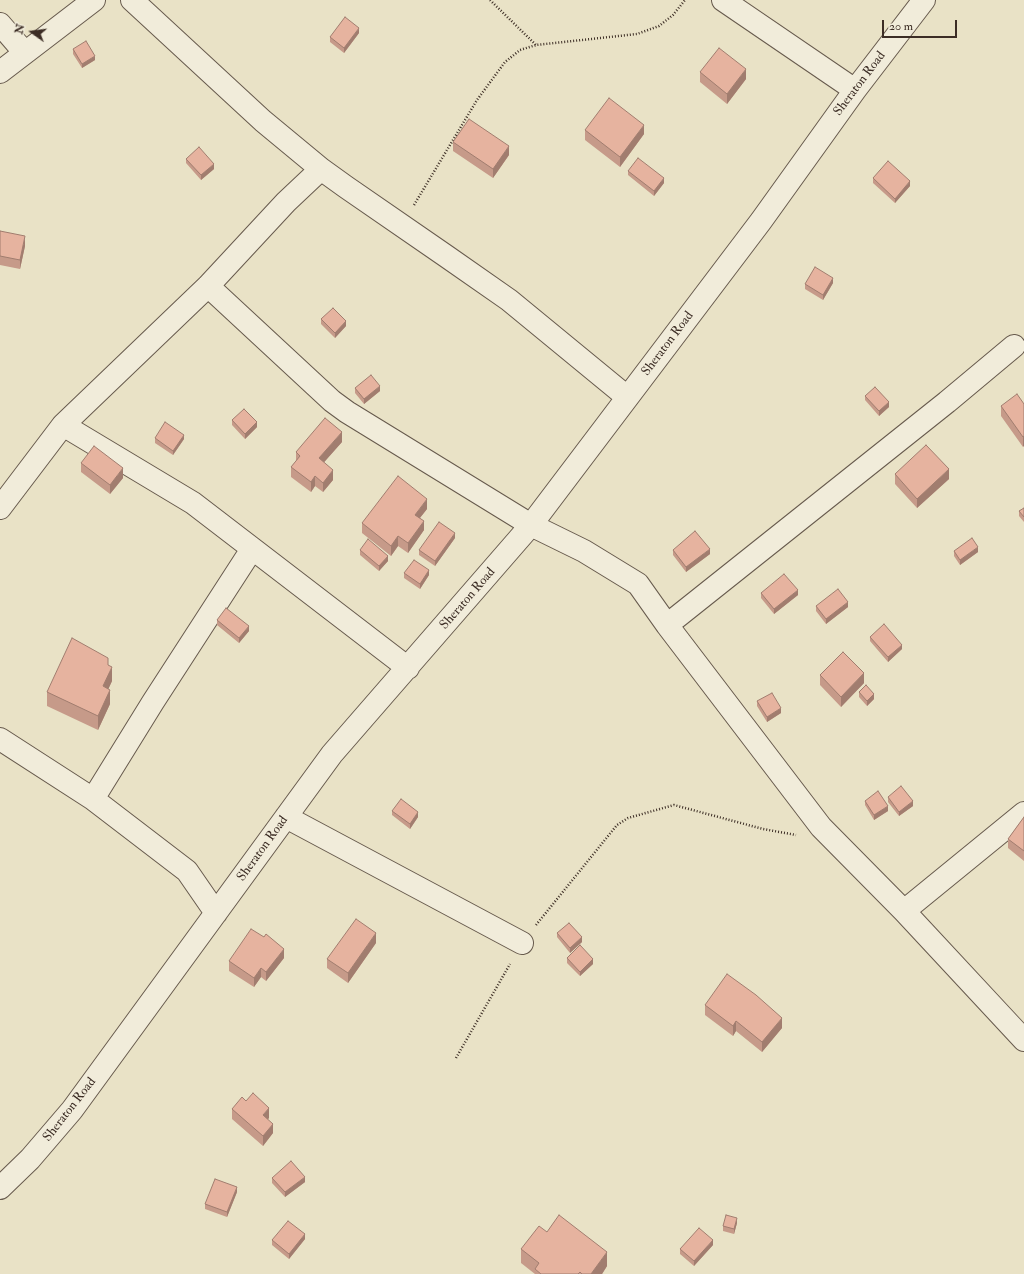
<!DOCTYPE html>
<style>
body{margin:0}
#map{position:relative;width:1024px;height:1274px;overflow:hidden;background:#e9e2c6;font-family:"IM FELL Double Pica",serif}
canvas{display:block}
.north{position:absolute;left:12px;top:12px;width:40px;height:40px;-webkit-text-stroke:3px #f1ecda;paint-order:stroke;rotate:284deg;font-size:11px;font-weight:700;line-height:16px;text-align:center;color:#3c2d25}
.north::after{content:'';display:block;margin:auto;width:14px;height:18px;background:#3c2d25;clip-path:polygon(50% 0,100% 100%,50% 72%,0 100%)}
.scale{position:absolute;left:882px;top:20px;width:75px;height:18px;box-sizing:border-box;border:2px solid #3c2d25;border-top:0;padding-left:5px;font-size:12px;line-height:14px;white-space:nowrap;color:#3c2d25;-webkit-text-stroke:3px #f1ecda;paint-order:stroke}
</style>
<div id="map">
<canvas width="1024" height="1274"></canvas>
<div class="north">N</div>
<div class="scale">20 m</div>
</div>
<script>
const context = document.querySelector('canvas').getContext('2d');
context.lineJoin = 'round';
function shape(rows) {
  const path = new Path2D();
  for (const r of rows) {
    path.moveTo(r[0], r[1]);
    for (let i = 2; i < r.length; i += 2) path.lineTo(r[i], r[i + 1]);
  }
  return path;
}
function stroke(path, color, width, dash) {
  context.strokeStyle = color;
  context.lineWidth = width;
  context.lineCap = dash ? 'butt' : 'round';
  context.setLineDash(dash || []);
  context.stroke(path);
}
function fill(path, color) {
  context.fillStyle = color;
  context.fill(path, 'evenodd');
}
function drawText(font, color, halo, rows, align = 'center') {
  context.font = font + ' "IM FELL Double Pica",serif';
  context.lineWidth = 3.5;
  context.setLineDash([]);
  context.textBaseline = 'middle';
  context.strokeStyle = halo;
  context.fillStyle = color;
  for (const [text, x, y, turn = 0] of rows) {
    context.save();
    context.translate(x, y);
    context.rotate((+turn || 0) * Math.PI / 180);
    context.textAlign = isNaN(turn) ? turn : align;
    if (halo) context.strokeText(text, 0, 0);
    context.fillText(text, 0, 0);
    context.restore();
  }
}
const path = shape([
 [490,0,536,45],
 [414,205,477,100,505,62,520,50,536,45,637,34,659,26,673,15,685,0],
 [536,925,617,825,628,818,674,805,763,829,796,835],
 [456,1058,510,964]
]);
const minor = shape([
 [723,0,855,90],
 [0,24,25,53],
 [0,72,94,0],
 [321,169,346,187,446,256,509,300,627,397],
 [208,286,332,401,347,412,531,525,584,551,638,584,667,625,821,827,904,911,1024,1040],
 [63,425,208,286,286,202,321,169,263,121,132,0],
 [0,508,63,425,193,503,408,668],
 [667,625,947,402,1014,346],
 [0,739,93,799,187,871,216,913],
 [93,799,153,702,252,549],
 [286,817,522,943],
 [904,911,1024,813],
 [0,1188,30,1159,72,1110,332,754,531,525,761,221,855,90,924,0]
]);
const wall = shape([
 [359,33,344,53,330,42,330,37],
 [73,49,95,60,82,68,73,54],
 [700,72,746,79,727,104,700,82],
 [585,130,644,134,620,167,585,140],
 [453,142,509,155,493,178,453,151],
 [186,159,214,169,201,180,186,163],
 [628,171,664,183,654,196,628,175],
 [873,178,910,186,895,203,873,183],
 [0,231,25,246,20,269,0,265],
 [833,283,823,300,805,289,805,284],
 [321,319,346,326,335,338,321,324],
 [355,388,380,391,364,404,355,393],
 [865,396,889,407,879,416,865,400],
 [1024,404,1023,447,1001,416,1001,406],
 [232,420,257,427,245,439,232,425],
 [155,438,184,439,173,455,155,443],
 [342,442,324,462,333,480,323,492,315,486,311,492,291,477,291,467,296,461,296,452],
 [81,463,123,478,110,494,81,472],
 [895,474,949,479,917,508,895,484],
 [1024,508,1024,522,1019,516,1019,511],
 [427,509,420,518,424,530,408,553,398,546,391,556,362,533,362,523],
 [455,538,435,566,419,555,419,550],
 [360,550,388,561,379,571,360,555],
 [673,550,710,554,686,572,673,555],
 [954,551,978,552,960,565,954,556],
 [404,573,429,575,420,589,404,578],
 [761,593,798,595,774,614,761,598],
 [816,606,848,607,826,624,816,611],
 [217,620,249,631,239,643,217,625],
 [870,637,902,649,888,662,870,641],
 [108,665,112,681,108,689,110,704,98,730,47,706,47,692],
 [820,675,864,683,841,707,820,685],
 [859,692,874,699,867,706,859,697],
 [757,701,781,713,767,722,757,706],
 [888,797,913,806,899,816,888,802],
 [865,801,888,811,874,820,865,805],
 [392,811,418,817,410,829,392,815],
 [1024,817,1024,861,1008,848,1008,839],
 [557,933,582,942,570,953,557,937],
 [376,943,348,983,327,968,327,959],
 [284,958,266,981,261,977,254,987,229,971,229,961],
 [567,958,593,964,580,976,567,963],
 [705,1005,782,1028,762,1052,736,1031,733,1036,705,1015],
 [246,1101,269,1118,268,1119,273,1133,263,1146,232,1119,232,1109],
 [272,1178,305,1182,285,1197,272,1183],
 [237,1192,227,1217,205,1209,205,1204],
 [737,1223,734,1234,723,1231,723,1226],
 [547,1232,607,1266,602,1274,535,1274,521,1263,521,1249],
 [305,1239,289,1259,272,1245,272,1240],
 [713,1245,694,1266,680,1254,680,1249]
]);
const shadedWall = shape([
 [359,28,359,33,344,53,344,48],
 [95,56,95,60,82,68,82,64],
 [746,69,746,79,727,104,727,94],
 [644,125,644,134,620,167,620,157],
 [509,146,509,155,493,178,493,169],
 [214,164,214,169,201,180,201,175],
 [664,178,664,183,654,196,654,191],
 [910,181,910,186,895,203,895,199],
 [25,236,25,246,20,269,20,260],
 [833,278,833,283,823,300,823,295],
 [346,321,346,326,335,338,335,333],
 [380,386,380,391,364,404,364,399],
 [889,402,889,407,879,416,879,411],
 [257,422,257,427,245,439,245,434],
 [342,432,342,442,319,468,319,458],
 [184,435,184,439,173,455,173,451],
 [1024,436,1024,446,1023,447,1023,437],
 [123,468,123,478,110,494,110,485],
 [949,469,949,479,917,508,917,499],
 [333,470,333,480,323,492,323,483],
 [315,476,315,486,311,492,311,482],
 [427,499,427,509,415,524,415,515],
 [424,521,424,530,408,553,408,543],
 [455,533,455,538,435,566,435,561],
 [398,536,398,546,391,556,391,546],
 [978,547,978,552,960,565,960,560],
 [710,549,710,554,686,572,686,567],
 [388,556,388,561,379,571,379,566],
 [429,570,429,575,420,589,420,584],
 [798,590,798,595,774,614,774,609],
 [848,602,848,607,826,624,826,619],
 [249,626,249,631,239,643,239,638],
 [902,645,902,649,888,662,888,657],
 [112,667,112,681,103,701,103,686],
 [864,673,864,683,841,707,841,697],
 [110,690,110,704,98,730,98,716],
 [874,694,874,699,867,706,867,701],
 [781,708,781,713,767,722,767,717],
 [913,801,913,806,899,816,899,812],
 [888,806,888,811,874,820,874,815],
 [418,812,418,817,410,829,410,824],
 [376,933,376,943,348,983,348,973],
 [582,937,582,942,570,953,570,948],
 [284,949,284,958,266,981,266,972],
 [593,959,593,964,580,976,580,972],
 [261,968,261,977,254,987,254,978],
 [782,1018,782,1028,762,1052,762,1042],
 [736,1021,736,1031,733,1036,733,1026],
 [269,1108,269,1118,263,1124,263,1115],
 [273,1124,273,1133,263,1146,263,1136],
 [305,1177,305,1182,285,1197,285,1192],
 [237,1187,237,1192,227,1217,227,1212],
 [737,1218,737,1223,734,1234,734,1229],
 [305,1234,305,1239,289,1259,289,1254],
 [713,1240,713,1245,694,1266,694,1261],
 [607,1252,607,1266,602,1274,591,1274]
]);
const building = shape([
 [345,17,359,28,344,48,330,37,345,17],
 [86,41,95,56,82,64,73,49,86,41],
 [719,48,746,69,727,94,700,72,719,48],
 [609,98,644,125,620,157,585,130,609,98],
 [469,119,509,146,493,169,453,142,469,119],
 [199,147,214,164,201,175,186,159,199,147],
 [638,158,664,178,654,191,628,171,638,158],
 [888,161,910,181,895,199,873,178,888,161],
 [0,231,25,236,20,260,0,256,0,231],
 [815,267,833,278,823,295,805,284,815,267],
 [333,308,346,321,335,333,321,319,333,308],
 [371,375,380,386,364,399,355,388,371,375],
 [875,387,889,402,879,411,865,396,875,387],
 [1017,394,1024,404,1024,436,1023,437,1001,406,1017,394],
 [244,409,257,422,245,434,232,420,244,409],
 [325,418,342,432,319,458,333,470,323,483,315,476,311,482,291,467,300,456,296,452,325,418],
 [165,422,184,435,173,451,155,438,165,422],
 [926,445,949,469,917,499,895,474,926,445],
 [94,446,123,468,110,485,81,463,94,446],
 [398,476,427,499,415,515,424,521,408,543,398,536,391,546,362,523,398,476],
 [1024,508,1024,517,1019,511,1024,508],
 [439,522,455,533,435,561,419,550,439,522],
 [695,531,710,549,686,567,673,550,695,531],
 [972,538,978,547,960,560,954,551,972,538],
 [368,539,388,556,379,566,360,550,368,539],
 [414,560,429,570,420,584,404,573,414,560],
 [784,574,798,590,774,609,761,593,784,574],
 [838,589,848,602,826,619,816,606,838,589],
 [226,608,249,626,239,638,217,620,226,608],
 [884,624,902,645,888,657,870,637,884,624],
 [72,638,108,658,108,665,112,667,103,686,110,690,98,716,47,692,72,638],
 [843,652,864,673,841,697,820,675,843,652],
 [866,685,874,694,867,701,859,692,866,685],
 [772,693,781,708,767,717,757,701,772,693],
 [901,786,913,801,899,812,888,797,901,786],
 [878,791,888,806,874,815,865,801,878,791],
 [401,799,418,812,410,824,392,811,401,799],
 [1024,817,1024,851,1008,839,1024,817],
 [356,919,376,933,348,973,327,959,356,919],
 [569,923,582,937,570,948,557,933,569,923],
 [251,929,264,937,266,934,284,949,266,972,261,968,254,978,229,961,251,929],
 [580,945,593,959,580,972,567,958,580,945],
 [727,974,756,995,782,1018,762,1042,736,1021,733,1026,705,1005,727,974],
 [253,1093,269,1108,263,1115,273,1124,263,1136,232,1109,242,1097,246,1101,253,1093],
 [291,1161,305,1177,285,1192,272,1178,291,1161],
 [215,1179,237,1187,227,1212,205,1204,215,1179],
 [559,1215,607,1252,591,1274,582,1274,580,1272,578,1274,541,1274,535,1269,539,1263,521,1249,539,1226,547,1232,559,1215],
 [726,1215,737,1218,734,1229,723,1226,726,1215],
 [288,1221,305,1234,289,1254,272,1240,288,1221],
 [699,1228,713,1240,694,1261,680,1249,699,1228]
]);
const streetNames = [
 ["Sheraton Road",860,84,-53],
 ["Sheraton Road",668,344,-53],
 ["Sheraton Road",468,599,-49],
 ["Sheraton Road",263,849,-54],
 ["Sheraton Road",70,1110,-52]
];
stroke(minor, '#675a4d', 24);
stroke(path, '#3c2d25', 2.5, [1, 2]);
stroke(minor, '#f1ecda', 22);
fill(wall, '#c69a89');
fill(shadedWall, '#a17d6f');
fill(building, '#e6b39f');
stroke(building, '#a17d6f', 1);
drawText('13px', '#3c2d25', '#f1ecda', streetNames);
</script>
